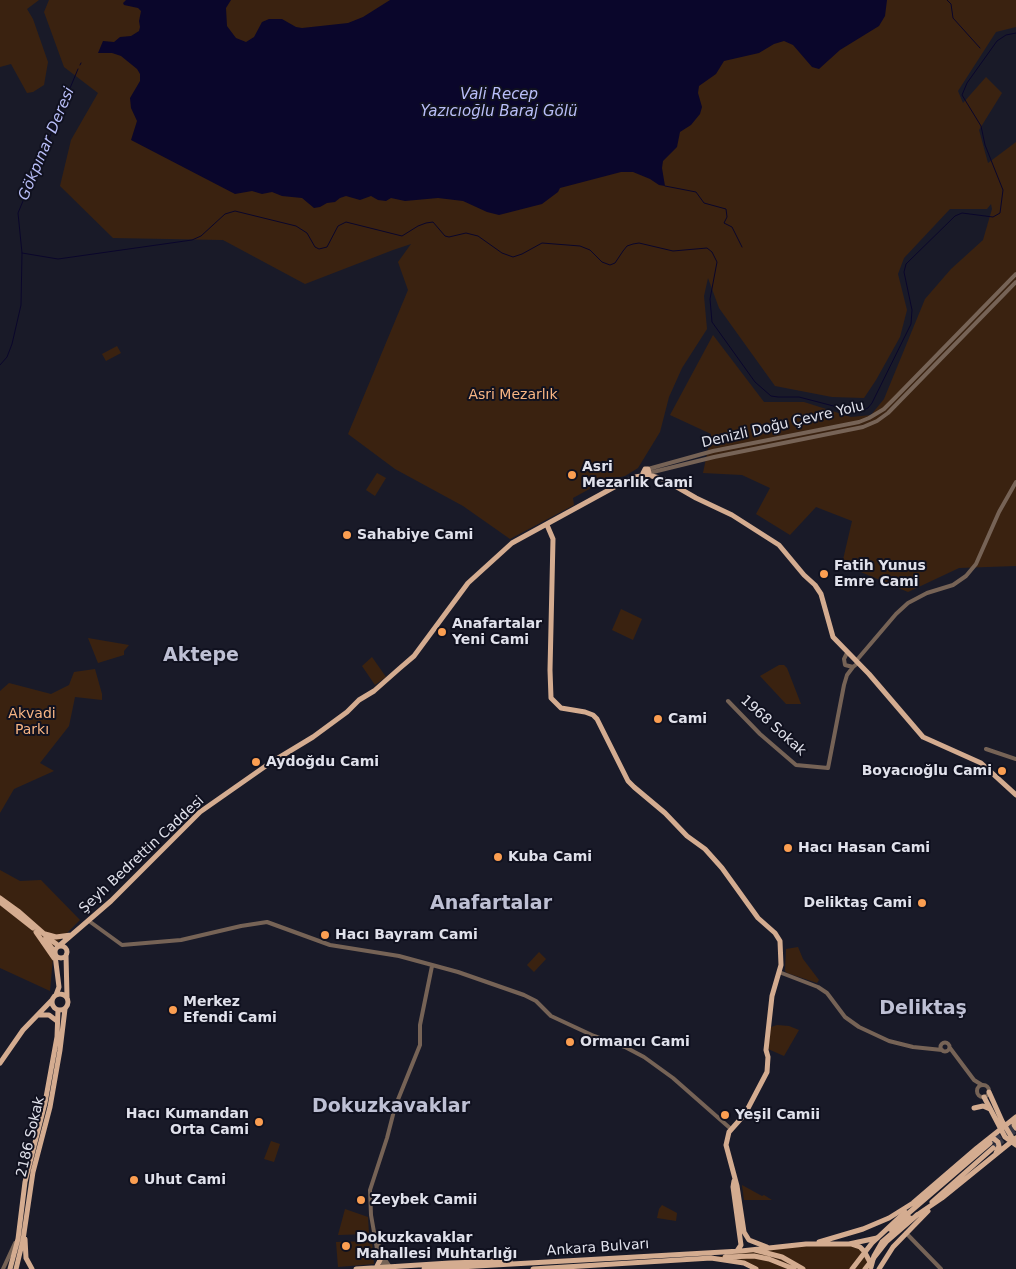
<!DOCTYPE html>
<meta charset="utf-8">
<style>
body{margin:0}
canvas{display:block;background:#191a28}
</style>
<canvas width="1016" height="1269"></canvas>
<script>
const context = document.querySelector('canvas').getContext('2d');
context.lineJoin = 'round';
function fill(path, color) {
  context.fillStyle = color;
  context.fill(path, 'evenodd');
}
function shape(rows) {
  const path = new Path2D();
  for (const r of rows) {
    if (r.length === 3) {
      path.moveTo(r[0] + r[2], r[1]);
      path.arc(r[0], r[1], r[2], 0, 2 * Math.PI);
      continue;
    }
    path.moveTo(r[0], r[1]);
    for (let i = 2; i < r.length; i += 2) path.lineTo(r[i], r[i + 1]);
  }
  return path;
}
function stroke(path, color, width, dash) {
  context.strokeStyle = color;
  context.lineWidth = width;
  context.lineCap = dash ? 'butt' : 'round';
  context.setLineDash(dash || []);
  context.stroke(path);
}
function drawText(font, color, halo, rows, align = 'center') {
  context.font = font + ' "DejaVu Sans",sans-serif';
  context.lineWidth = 4;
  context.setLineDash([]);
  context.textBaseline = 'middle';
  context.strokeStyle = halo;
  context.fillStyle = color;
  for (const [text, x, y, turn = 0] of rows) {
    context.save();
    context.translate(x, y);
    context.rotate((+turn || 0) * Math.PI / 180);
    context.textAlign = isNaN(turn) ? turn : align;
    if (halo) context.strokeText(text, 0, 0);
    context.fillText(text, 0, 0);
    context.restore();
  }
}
const green = shape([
 [0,0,39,0,27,9,33,19,48,62,44,85,33,92,27,93,11,64,0,67],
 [49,0,1016,0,1016,27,996,32,958,91,963,103,986,77,1002,93,979,130,988,163,1016,142,1016,566,959,568,908,592,842,564,852,521,816,507,790,535,756,514,770,488,742,475,703,473,711,434,670,415,713,335,764,402,804,402,851,417,871,415,884,399,925,299,951,269,983,240,992,209,991,204,987,209,950,209,904,258,898,274,907,310,900,337,876,380,864,398,832,397,775,386,719,308,708,278,704,296,707,329,682,368,669,397,660,432,638,468,625,476,604,481,573,498,574,505,510,539,463,506,395,469,348,434,408,290,398,262,411,244,393,250,305,284,223,240,113,238,60,186,71,140,98,93,64,67,44,12],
 [117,346,121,353,106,361,102,354],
 [377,473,386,478,375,496,366,490],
 [621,609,642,619,633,640,612,630],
 [88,638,129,645,124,651,124,655,98,663],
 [372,657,386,677,375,685,362,666],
 [779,665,784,665,787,668,801,704,786,704,760,676],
 [95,669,102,694,102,700,75,697,69,726,40,763,54,771,14,789,0,813,0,691,9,683,51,694,69,685,74,672],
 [0,870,20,881,41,880,80,920,54,946,50,991,0,968],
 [798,947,803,959,819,980,817,983,787,973,785,971,786,949],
 [539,952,546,959,534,972,527,965],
 [777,1025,789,1026,799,1030,784,1056,768,1049,771,1027],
 [271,1141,280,1144,274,1162,264,1159],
 [742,1185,762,1196,764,1195,772,1200,744,1200],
 [662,1205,677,1213,676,1221,657,1218,659,1209],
 [345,1209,368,1217,369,1234,338,1235],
 [372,1241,374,1264,338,1267,336,1242],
 [849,1244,860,1247,872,1269,756,1269,744,1263,711,1258,767,1247]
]);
const water = shape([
 [126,0,231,0,226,8,227,26,236,38,246,42,254,37,262,22,269,19,282,19,296,27,302,28,348,23,363,17,390,0,887,0,885,16,879,26,840,50,819,69,812,67,793,45,784,41,774,44,759,53,724,61,716,74,699,86,698,93,702,107,700,114,691,125,680,132,677,147,663,161,662,168,665,186,659,185,650,179,633,172,621,172,560,188,558,192,542,204,499,215,487,212,463,201,438,198,405,201,391,198,386,201,378,200,371,196,360,200,346,196,340,198,335,202,327,203,320,207,314,208,302,198,282,196,272,192,262,194,252,191,235,194,131,140,137,121,131,108,130,98,140,81,140,74,137,69,121,56,112,53,98,53,103,41,114,42,120,37,131,36,139,31,140,27,139,21,141,11,138,8,124,5,123,3]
]);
const stream = shape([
 [947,0,951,4,953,18,980,48],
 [80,65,81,63],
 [665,186,696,192,704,203,726,209,727,217,724,223,732,227,742,247],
 [22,253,58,259,192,240,201,236,225,214,235,211,296,226,307,233,315,247,319,249,327,247,338,226,346,222,402,236,418,226,426,223,433,222,445,236,449,237,466,233,478,236,502,253,513,257,522,254,542,243,580,246,590,250,602,262,610,265,615,263,623,251,627,246,633,244,639,243,673,251,707,248,712,252,717,262,710,299,712,322,755,382,771,396,778,397,799,397,845,409,862,411,868,408,872,403,911,324,912,310,904,272,906,264,955,216,962,213,993,217,1000,213,1003,190,985,145,981,126,962,95,967,83,997,41,1006,35,1016,33],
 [0,365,7,357,12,344,21,305,22,253,18,213,78,69]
]);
const majorTunnel = shape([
 [990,1143,1016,1124],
 [993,1148,1016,1130]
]);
const minor = shape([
 [648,469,713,451,859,422,869,418,884,409,896,397,1016,274],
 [649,473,714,457,848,430,863,427,877,421,888,413,1016,282],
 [847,653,844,659,845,665,853,667,858,663],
 [856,661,896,614,908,603,927,593,953,585,966,576,976,564,999,512,1016,482],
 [728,701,760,734,796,765,828,768,844,685,847,675,853,667],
 [986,749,1016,759],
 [89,921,122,945,181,940,241,926,267,922,330,945,399,956,458,972,524,995,536,1001,551,1016,594,1036,625,1047,644,1057,673,1078,731,1129],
 [779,972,818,987,827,993,845,1017,859,1027,889,1041,913,1047,942,1050],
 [945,1047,4.5],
 [950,1048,974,1080,982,1085],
 [983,1091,6],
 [906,1233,941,1269],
 [376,1238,383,1257,390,1267],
 [386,1268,380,1260,377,1249,371,1215,370,1190,387,1138,395,1107,420,1045,420,1025,432,966],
 [3,1269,15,1243]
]);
const major = shape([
 [646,475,643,473,645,469,648,469,649,473,648,475],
 [547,525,553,539,550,670,551,698,561,708,585,712,593,715,597,719,628,781,634,787,665,813,687,836,705,849,722,868,758,918,775,933,780,941,781,965,772,996,766,1050,768,1057,767,1072,745,1114,729,1132,726,1145,737,1186,744,1232,749,1240,767,1247],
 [0,898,18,911,51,940,59,946],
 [0,902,33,928],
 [36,932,54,958],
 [45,934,56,937,71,935],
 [45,939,54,951],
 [60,945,111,901,200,812,270,763,313,737,347,712,359,700,374,691,400,668,414,656,468,583,512,543,618,485,635,477,648,475,663,479,696,498,732,515,779,545,804,575,815,585,821,594,833,637,869,674,923,737,981,763,1016,795],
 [61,952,6],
 [55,955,59,987,56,995],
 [66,955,67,997],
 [60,1002,8],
 [39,1015,49,1015,57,1021],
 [0,1063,23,1030,52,1000],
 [989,1092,1002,1121,1014,1141],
 [984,1097,1005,1137,1016,1145],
 [974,1108,983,1106,990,1109],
 [1014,1119,1014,1125,1016,1128],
 [988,1140,993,1138,998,1142,999,1146,996,1153],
 [734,1181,733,1187,741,1245,737,1251],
 [932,1202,993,1148],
 [917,1215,942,1198,1016,1138],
 [890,1229,990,1143],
 [25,1239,26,1258,32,1269],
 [819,1242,863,1229,889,1218,913,1203,977,1148,1016,1117],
 [851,1244,860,1247,864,1251,871,1264],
 [755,1250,782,1257,803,1269],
 [725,1257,754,1256,769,1259,794,1269],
 [871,1267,874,1256,882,1242,910,1218],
 [376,1268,380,1260],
 [10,1269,18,1239,25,1182,45,1103,57,1037,58,1010],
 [16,1269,23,1240,33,1172,50,1107,60,1050,65,1009],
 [356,1269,450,1263,510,1261],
 [424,1269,741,1251,806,1244,849,1244,877,1238],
 [533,1269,711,1258,744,1263,756,1269],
 [879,1269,893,1247,928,1211]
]);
const majorBridge = shape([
 [852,1269,872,1243,905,1212],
 [865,1269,887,1241,917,1215]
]);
const markers = [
 [572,475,5,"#fb9e51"],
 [347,535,5,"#fb9e51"],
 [824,574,5,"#fb9e51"],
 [442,632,5,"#fb9e51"],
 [658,719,5,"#fb9e51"],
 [256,762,5,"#fb9e51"],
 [1002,771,5,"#fb9e51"],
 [788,848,5,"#fb9e51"],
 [498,857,5,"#fb9e51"],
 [922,903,5,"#fb9e51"],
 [325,935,5,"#fb9e51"],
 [173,1010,5,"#fb9e51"],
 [570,1042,5,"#fb9e51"],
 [725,1115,5,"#fb9e51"],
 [259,1122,5,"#fb9e51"],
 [134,1180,5,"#fb9e51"],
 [361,1200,5,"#fb9e51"],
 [346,1246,5,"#fb9e51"]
];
const parkNames = [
 ["Asri Mezarlık",513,395],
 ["Akvadi",32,714],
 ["Parkı",32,730]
];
const streetNames = [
 ["Denizli Doğu Çevre Yolu",783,425,-13],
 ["1968 Sokak",773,726,42],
 ["Şeyh Bedrettin Caddesi",142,855,-43],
 ["2186 Sokak",31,1137,-77],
 ["Ankara Bulvarı",598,1248,-4]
];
const poiNames = [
 ["Asri",582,467],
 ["Mezarlık Cami",582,483],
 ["Sahabiye Cami",357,535],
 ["Fatih Yunus",834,566],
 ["Emre Cami",834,582],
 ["Anafartalar",452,624],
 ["Yeni Cami",452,640],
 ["Cami",668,719],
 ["Aydoğdu Cami",266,762],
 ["Boyacıoğlu Cami",992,771,"right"],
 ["Hacı Hasan Cami",798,848],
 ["Kuba Cami",508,857],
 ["Deliktaş Cami",912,903,"right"],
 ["Hacı Bayram Cami",335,935],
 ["Merkez",183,1002],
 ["Efendi Cami",183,1018],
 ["Ormancı Cami",580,1042],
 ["Hacı Kumandan",249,1114,"right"],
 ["Orta Cami",249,1130,"right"],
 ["Yeşil Camii",735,1115],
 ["Uhut Cami",144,1180],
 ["Zeybek Camii",371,1200],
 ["Dokuzkavaklar",356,1238],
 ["Mahallesi Muhtarlığı",356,1254]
];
const waterNames = [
 ["Vali Recep",499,95],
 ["Yazıcıoğlu Baraj Gölü",499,112],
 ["Gökpınar Deresi",47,144,-67]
];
const districtNames = [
 ["Aktepe",201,656],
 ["Anafartalar",491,904],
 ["Deliktaş",923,1009],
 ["Dokuzkavaklar",391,1107]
];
fill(green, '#3a2210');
fill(water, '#0a062b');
stroke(stream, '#0a062b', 1);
stroke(majorTunnel, '#373845', 5, [5, 2.5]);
stroke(minor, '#766356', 4);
stroke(major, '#d4ac90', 5);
stroke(majorBridge, '#d4ac90', 5);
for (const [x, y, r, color] of markers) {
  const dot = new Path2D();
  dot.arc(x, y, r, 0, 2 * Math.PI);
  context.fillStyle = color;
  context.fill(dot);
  stroke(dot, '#10111f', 2);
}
drawText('14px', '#f8b583', '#10111f', parkNames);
drawText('14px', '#e0e1eb', '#10111f', streetNames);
drawText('bold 14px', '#e0e1eb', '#10111f', poiNames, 'left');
drawText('italic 15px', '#b9bef8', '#10111f', waterNames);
drawText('bold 19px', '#bec0d4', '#10111f', districtNames);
</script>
